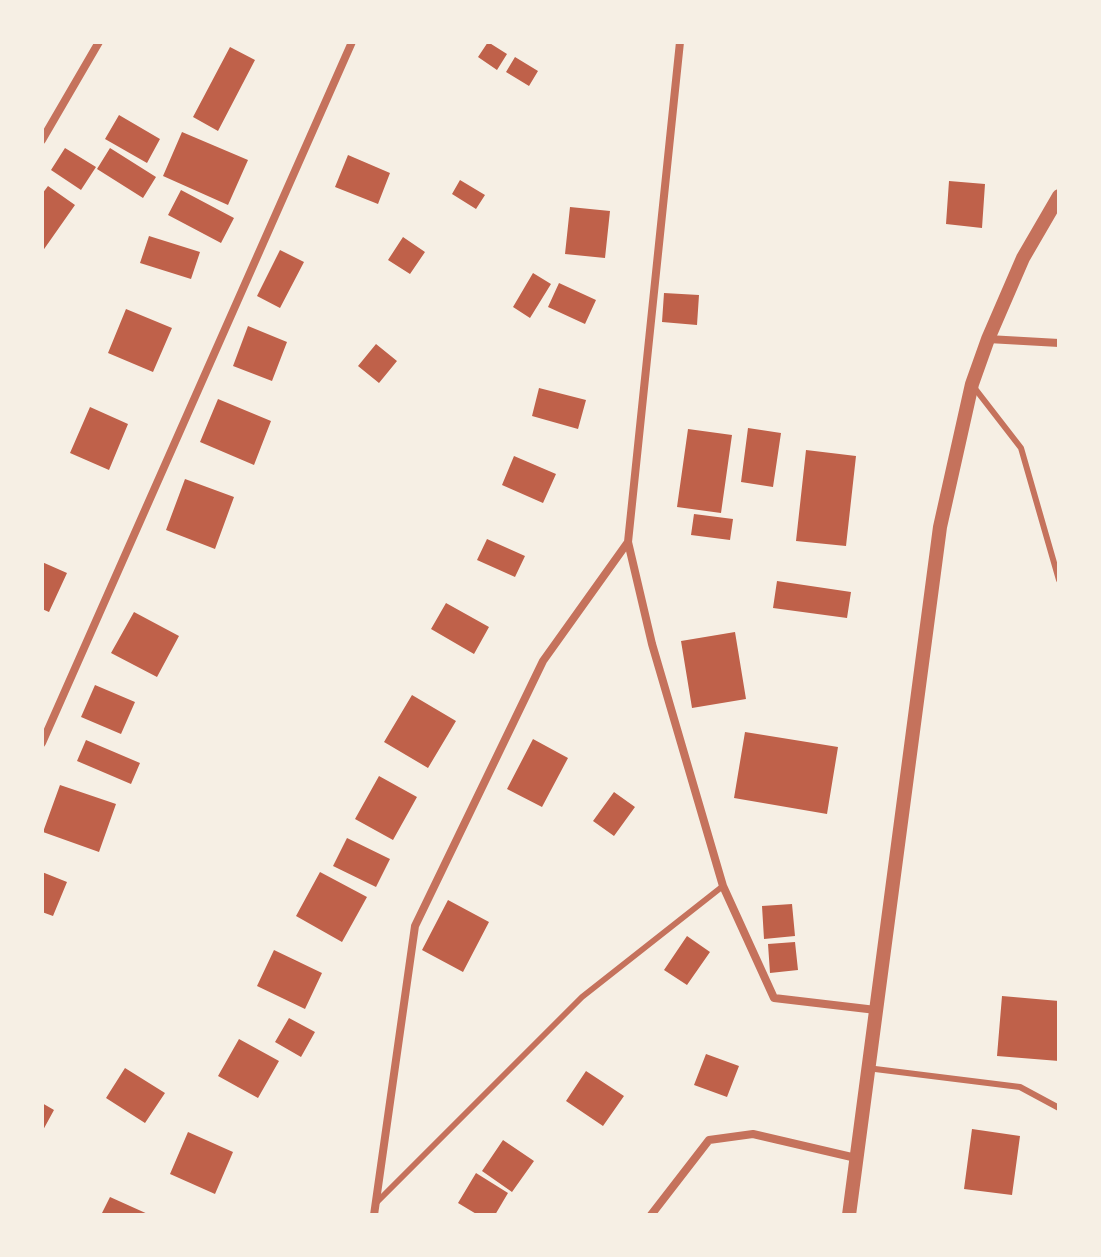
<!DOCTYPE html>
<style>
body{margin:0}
#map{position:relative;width:1101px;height:1257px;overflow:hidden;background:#f6efe4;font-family:"PT Sans",sans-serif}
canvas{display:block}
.frame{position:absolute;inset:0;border:44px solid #f6efe4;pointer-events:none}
</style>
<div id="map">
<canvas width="1101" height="1257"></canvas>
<div class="frame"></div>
</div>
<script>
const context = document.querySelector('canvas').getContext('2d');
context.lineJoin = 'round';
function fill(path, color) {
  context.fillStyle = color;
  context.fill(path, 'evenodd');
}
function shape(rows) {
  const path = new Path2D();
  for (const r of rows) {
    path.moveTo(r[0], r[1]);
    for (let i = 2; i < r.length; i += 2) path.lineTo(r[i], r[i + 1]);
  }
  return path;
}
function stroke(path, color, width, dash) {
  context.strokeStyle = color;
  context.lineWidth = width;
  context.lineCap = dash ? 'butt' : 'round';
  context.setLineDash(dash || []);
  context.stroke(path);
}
const building = shape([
 [488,42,507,54,497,70,478,57],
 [230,47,255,60,218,131,193,117],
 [515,57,538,71,529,86,506,72],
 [119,115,160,139,147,163,105,139],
 [182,132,248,160,228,205,163,176],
 [65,148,96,167,81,190,51,170],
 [110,148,156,177,143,198,97,169],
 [348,155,390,173,378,204,335,187],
 [460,180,485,195,476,209,452,194],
 [949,181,985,184,982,228,946,224],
 [48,186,75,205,42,252,42,194],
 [181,190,234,218,221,243,168,215],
 [570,207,610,211,605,258,565,254],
 [149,236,200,252,191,279,140,263],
 [403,237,425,252,410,274,388,260],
 [280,250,304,262,280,308,257,296],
 [533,273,551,284,530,318,513,307],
 [559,283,596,300,585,324,548,307],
 [664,293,699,295,697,325,662,322],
 [126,309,172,328,153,372,108,353],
 [248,326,287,342,272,381,233,366],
 [376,344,397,361,379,383,358,366],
 [539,388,586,400,578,429,532,416],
 [218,399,271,421,254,465,200,442],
 [90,407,128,424,109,470,70,453],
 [748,428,781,433,773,487,741,482],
 [688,429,732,435,721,513,677,507],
 [806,450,856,456,846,546,796,541],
 [514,456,556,474,543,503,502,485],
 [185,479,234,497,215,549,166,530],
 [694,514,733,519,730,540,691,535],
 [487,539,525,556,515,577,477,560],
 [42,562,67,573,49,612,42,609],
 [777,581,851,592,847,618,773,608],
 [446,603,489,627,474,654,431,629],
 [134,612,179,636,157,677,111,653],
 [735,632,746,699,692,708,681,641],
 [95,685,135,702,121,734,81,717],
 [412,695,456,721,428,768,384,742],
 [745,732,838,747,827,814,734,798],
 [533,739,568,758,542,807,507,789],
 [86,740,140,763,131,784,77,761],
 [379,776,417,797,393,840,355,819],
 [60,785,116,804,99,852,43,832],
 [614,792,635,807,614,836,593,821],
 [347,838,390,859,376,887,333,866],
 [42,872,67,882,53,916,42,912],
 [320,872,367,897,342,942,296,916],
 [448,900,489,922,463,972,422,950],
 [792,904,795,936,764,939,762,906],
 [687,936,710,952,687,985,664,970],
 [795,942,798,970,770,973,768,944],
 [274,950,322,973,305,1009,257,986],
 [1002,996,1059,1001,1059,1061,997,1056],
 [289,1018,315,1032,301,1057,275,1042],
 [239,1039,279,1061,258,1098,218,1076],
 [706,1054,739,1066,727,1097,694,1085],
 [125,1068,165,1093,145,1123,106,1098],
 [586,1071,624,1096,603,1126,566,1101],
 [42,1103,54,1110,42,1132],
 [972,1129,1020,1136,1012,1195,964,1189],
 [188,1132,233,1152,215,1194,170,1174],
 [503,1140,534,1161,512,1192,482,1171],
 [476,1173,508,1193,495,1215,478,1215,458,1203],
 [110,1197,150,1215,101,1215]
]);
const service = shape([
 [973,386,1021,448,1059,580],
 [867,1068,1020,1087,1059,1108],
 [376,1203,582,997,723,886]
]);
const minor = shape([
 [42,140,99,42],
 [988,339,1059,343],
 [628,542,652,644,723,886,774,998,876,1010],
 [42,743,352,42],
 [374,1215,415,926,543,661,628,542,680,42],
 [651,1215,709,1140,753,1134,856,1158]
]);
const tertiary = shape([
 [849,1215,940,527,972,384,988,339,1023,258,1059,196]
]);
fill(building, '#bf614a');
stroke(service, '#c5725c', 6);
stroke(minor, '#c5725c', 8);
stroke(tertiary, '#c5725c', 14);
</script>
